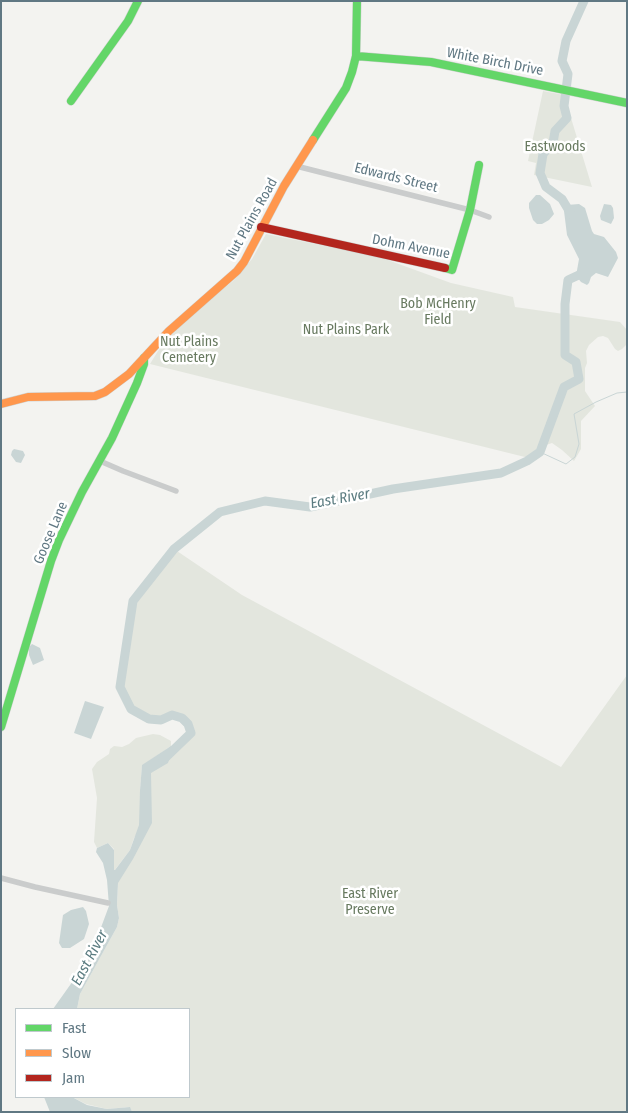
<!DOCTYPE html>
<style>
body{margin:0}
#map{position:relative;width:628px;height:1113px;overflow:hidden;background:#f3f3f0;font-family:"Fira Sans Condensed",sans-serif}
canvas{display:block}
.frame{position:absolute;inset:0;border:2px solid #607883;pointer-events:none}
.legend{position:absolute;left:15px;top:1008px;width:175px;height:90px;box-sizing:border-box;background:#fff;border:1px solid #bfc9cd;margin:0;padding:6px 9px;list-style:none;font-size:15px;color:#607883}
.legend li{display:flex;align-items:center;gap:10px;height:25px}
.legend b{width:25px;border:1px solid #bfc9cd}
</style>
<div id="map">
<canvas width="628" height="1113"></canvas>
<div class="frame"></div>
<ul class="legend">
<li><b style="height:6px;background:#63d668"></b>Fast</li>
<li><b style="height:6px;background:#ff974d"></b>Slow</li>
<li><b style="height:6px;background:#b3261e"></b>Jam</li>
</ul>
</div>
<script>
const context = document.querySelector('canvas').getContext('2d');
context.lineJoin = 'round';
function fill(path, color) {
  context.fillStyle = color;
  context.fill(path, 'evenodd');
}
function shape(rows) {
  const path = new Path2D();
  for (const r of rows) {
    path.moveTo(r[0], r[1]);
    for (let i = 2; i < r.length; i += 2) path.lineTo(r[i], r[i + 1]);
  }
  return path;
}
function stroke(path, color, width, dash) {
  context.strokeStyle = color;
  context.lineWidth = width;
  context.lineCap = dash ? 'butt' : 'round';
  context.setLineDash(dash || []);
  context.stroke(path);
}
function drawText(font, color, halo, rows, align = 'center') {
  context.font = font + ' "Fira Sans Condensed",sans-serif';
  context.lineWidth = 5;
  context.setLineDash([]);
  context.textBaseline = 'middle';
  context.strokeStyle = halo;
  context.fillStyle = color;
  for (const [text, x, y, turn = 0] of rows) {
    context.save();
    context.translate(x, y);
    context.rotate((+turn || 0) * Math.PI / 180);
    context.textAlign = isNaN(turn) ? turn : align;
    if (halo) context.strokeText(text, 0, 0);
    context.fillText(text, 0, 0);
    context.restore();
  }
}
const green = shape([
 [543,91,564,95,592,187,534,175,536,163,528,161],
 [266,234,335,248,363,251,451,283,513,297,515,307,620,322,627,330,627,344,622,349,618,351,615,349,608,338,603,336,598,337,589,345,586,351,587,363,585,368,585,391,595,406,581,421,581,449,574,461,562,450,552,443,546,445,533,459,150,364,158,351,188,316,233,281,252,259],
 [174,549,242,595,561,767,627,675,627,1112,132,1112,129,1107,107,1109,86,1104,72,1097,189,1097,189,1009,77,1009,80,994,117,927,119,918,117,905,118,883,115,876,131,854,137,834,134,838,130,850,114,871,114,849,108,843,97,848,94,842,97,798,92,769,97,762,109,754,110,749,114,746,122,747,129,744,136,738,153,734,160,735,171,741,171,746,142,766,140,790,140,823,145,808,145,787,148,771,160,757,171,753,190,733,188,724,181,718,172,715,161,720,149,719,131,709,120,687,133,601]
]);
const water = shape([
 [536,195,540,195,550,204,554,214,549,220,542,224,537,224,533,220,529,208,529,203],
 [579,204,585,208,592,231,594,234,604,237,616,252,618,258,608,277,596,273,591,277,589,283,587,285,581,282,576,276,579,259,567,235,564,211,567,205],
 [604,204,611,205,613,208,614,218,611,224,601,220,600,216],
 [14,449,23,451,25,455,21,463,16,462,11,455,12,451],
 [32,644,40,648,44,660,33,665,29,655,29,647],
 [85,701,104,707,91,739,74,733],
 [171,746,171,753,168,763,151,773,152,823,133,859,118,883,117,905,119,918,117,927,80,994,77,1009,53,1009,90,957,109,906,107,880,103,863,96,852,97,848,108,843,114,850,114,870,115,870,130,850,139,825,140,790,142,765],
 [83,907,86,911,89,924,84,939,70,948,62,948,59,943,63,915,71,910],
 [44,1097,72,1097,87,1105,107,1109,130,1107,132,1112,50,1112]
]);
const stream = shape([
 [540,452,566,464,575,457,579,444,574,414,596,402,617,393,627,392]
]);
const river = shape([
 [571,214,562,199,546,187,540,173,543,154,553,143,555,131,567,118,564,106,568,74,562,61,566,41,584,1],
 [163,760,191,733,188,724,182,718,172,715,161,720,149,719,131,709,120,687,133,601,174,549,220,512,265,501,310,507,393,489,501,473,527,461,540,452,564,387,579,379,576,362,565,355,565,304,568,280,583,273,584,270]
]);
const street = shape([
 [296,166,470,210,489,217],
 [100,461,123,471,176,491],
 [1,878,35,887,108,903]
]);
const fast = shape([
 [356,56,431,62,627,103],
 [71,101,128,21,138,1],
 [313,140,346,88,352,72,356,56,357,1],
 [445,268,452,270,470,210,479,165],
 [1,727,51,561,59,540,82,492,112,438,137,383,144,364,144,358]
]);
const slow = shape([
 [1,404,28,397,95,396,105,392,129,374,169,331,237,271,244,262,284,186,313,140]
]);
const jam = shape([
 [261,227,445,268]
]);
const streetNames = [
 ["White Birch Drive",495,62,11],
 ["Edwards Street",396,178,14],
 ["Nut Plains Road",252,219,-61],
 ["Dohm Avenue",411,247,11],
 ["Goose Lane",51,533,-67]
];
const parkNames = [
 ["Eastwoods",555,147],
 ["Bob McHenry",438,304],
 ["Field",438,320],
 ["Nut Plains Park",346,330],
 ["Nut Plains",189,342],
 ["Cemetery",189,358],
 ["East River",370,894],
 ["Preserve",370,910]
];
const waterNames = [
 ["East River",340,499,-10],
 ["East River",90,958,-62]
];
fill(green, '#e3e6de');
fill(water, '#c9d5d5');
stroke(stream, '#c9d5d5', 1);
stroke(river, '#c9d5d5', 9);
stroke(fast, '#cfd1d0', 9);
stroke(slow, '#cfd1d0', 9);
stroke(jam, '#cfd1d0', 9);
stroke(street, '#cacccc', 5.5);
stroke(fast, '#63d668', 8);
stroke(slow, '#ff974d', 8);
stroke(jam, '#b3261e', 8);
drawText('14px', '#607883', '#fff', streetNames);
drawText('14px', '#687a60', '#fff', parkNames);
drawText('italic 15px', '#5b7c81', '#fff', waterNames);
</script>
